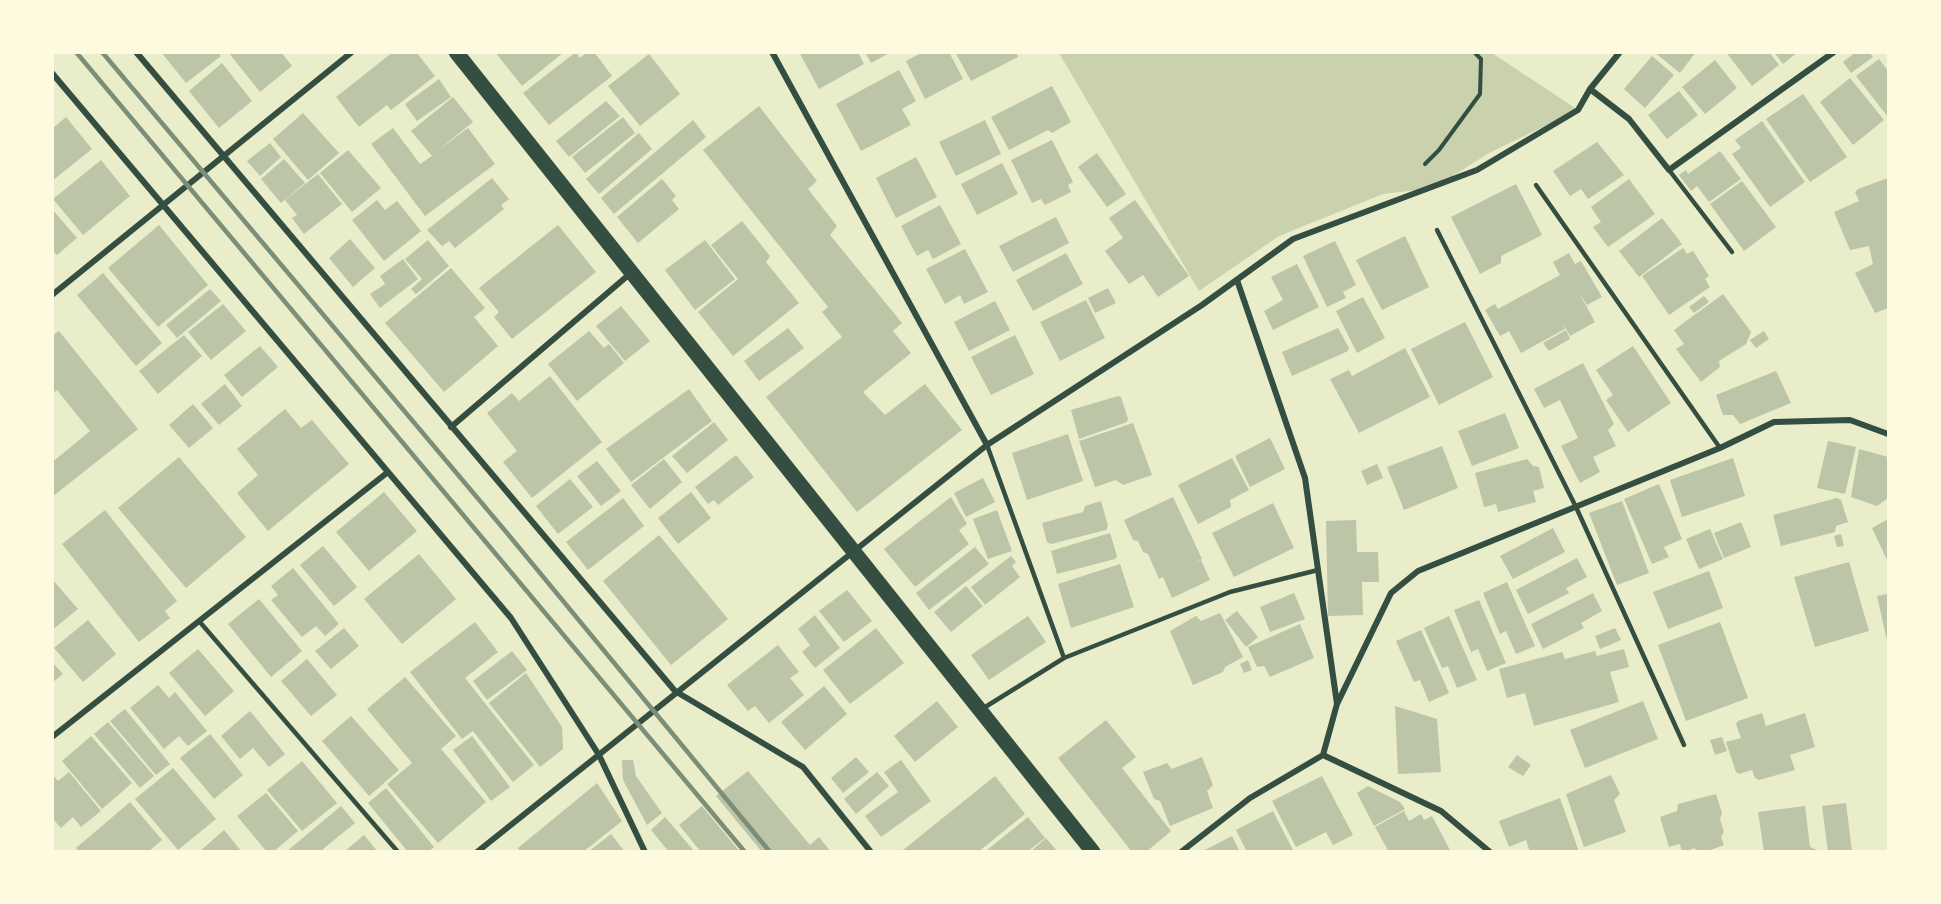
<!DOCTYPE html>
<style>
body{margin:0}
#map{position:relative;width:1941px;height:904px;overflow:hidden;background:#e9edc9;font-family:"Noto Sans",sans-serif}
canvas{display:block}
.frame{position:absolute;inset:0;border:54px solid #fefae0;pointer-events:none}
</style>
<div id="map">
<canvas width="1941" height="904"></canvas>
<div class="frame"></div>
</div>
<script>
const context = document.querySelector('canvas').getContext('2d');
context.lineJoin = 'round';
function fill(path, color) {
  context.fillStyle = color;
  context.fill(path, 'evenodd');
}
function shape(rows) {
  const path = new Path2D();
  for (const r of rows) {
    path.moveTo(r[0], r[1]);
    for (let i = 2; i < r.length; i += 2) path.lineTo(r[i], r[i + 1]);
  }
  return path;
}
function stroke(path, color, width, dash) {
  context.strokeStyle = color;
  context.lineWidth = width;
  context.lineCap = dash ? 'butt' : 'round';
  context.setLineDash(dash || []);
  context.stroke(path);
}
const green = shape([
 [1059,53,1492,53,1578,110,1489,153,1434,188,1383,194,1279,236,1199,291]
]);
const building = shape([
 [161,52,218,52,221,56,186,83],
 [228,52,281,52,292,66,260,92],
 [393,52,416,52,435,76,391,110,387,105,359,127,336,97],
 [495,52,564,52,522,86],
 [576,52,580,58,587,52,594,52,612,76,549,125,523,93],
 [799,52,858,52,864,64,819,89],
 [865,52,891,52,871,63],
 [923,52,949,52,963,79,925,99,906,61],
 [955,52,1016,52,1018,57,971,81],
 [1654,52,1696,52,1680,73],
 [1726,52,1769,52,1779,65,1752,86],
 [1774,52,1798,52,1783,64],
 [1856,52,1869,52,1873,57,1851,73,1843,62],
 [649,54,680,94,640,126,608,86],
 [1652,56,1674,75,1645,108,1624,89],
 [1879,59,1888,71,1888,117,1856,76],
 [1715,60,1737,88,1705,114,1682,87],
 [222,63,252,101,219,128,189,91],
 [899,70,916,101,902,109,911,125,861,151,836,104],
 [1850,78,1884,120,1853,145,1820,102],
 [439,79,451,97,417,121,405,104],
 [1052,86,1071,122,1052,133,1048,130,1009,150,991,117],
 [1679,91,1698,115,1667,139,1648,115],
 [1803,94,1847,157,1810,182,1766,119],
 [453,97,473,122,437,151,468,128,495,164,425,216,371,144,393,128,420,164,432,156,411,131],
 [606,101,620,116,569,157,556,141],
 [759,106,817,181,808,189,837,226,830,235,902,323,893,331,911,353,863,392,885,415,925,384,962,430,857,512,766,397,842,337,822,312,828,307,703,150],
 [303,113,339,153,308,180,273,139],
 [66,117,92,149,52,181,52,129],
 [623,117,635,133,585,173,572,157],
 [693,120,706,137,614,214,601,198],
 [985,120,1001,154,956,176,939,142],
 [1762,121,1805,182,1770,207,1732,154,1741,148,1735,140],
 [639,133,652,149,599,194,586,179],
 [1052,140,1073,182,1068,185,1071,192,1045,205,1041,199,1032,203,1011,160],
 [1597,142,1624,175,1588,199,1581,189,1570,196,1553,171],
 [270,143,281,157,260,176,247,161],
 [348,150,381,188,352,212,320,173],
 [1720,151,1741,179,1709,202,1697,186,1691,191,1679,175,1686,170,1688,174],
 [1097,153,1126,194,1107,207,1078,167],
 [916,157,937,197,896,218,876,178],
 [284,159,305,183,281,203,261,179],
 [101,160,130,196,83,235,53,199],
 [1002,163,1018,194,977,215,961,184],
 [318,174,342,204,304,234,292,218,297,215,285,200],
 [492,178,509,199,501,205,504,209,455,248,449,241,442,246,427,230],
 [1888,178,1888,308,1875,313,1855,273,1873,264,1869,246,1850,250,1834,212,1859,201,1855,192,1858,189],
 [662,179,676,196,672,200,679,209,638,243,617,217],
 [1629,179,1655,214,1608,247,1593,227,1601,222,1591,207],
 [1742,181,1776,227,1744,251,1710,204],
 [1516,184,1542,235,1501,256,1501,263,1480,274,1451,217],
 [377,200,385,210,397,201,421,231,384,261,352,220],
 [1135,200,1189,276,1158,297,1143,275,1129,284,1105,251,1123,238,1109,218],
 [940,205,961,244,933,259,928,250,917,256,901,226],
 [52,209,77,238,57,255,52,250],
 [1056,217,1069,243,1013,272,999,246],
 [1662,218,1682,244,1639,277,1619,251],
 [742,221,770,256,766,262,799,303,733,356,698,312,738,279,711,245],
 [159,225,208,285,158,327,108,268],
 [558,225,596,272,512,339,494,317,499,312,479,288],
 [1405,236,1429,287,1382,310,1356,260],
 [350,239,375,268,353,287,329,258],
 [428,240,449,266,416,294,411,289,422,279,405,259],
 [705,240,735,279,695,310,665,270],
 [1335,241,1356,285,1343,292,1346,298,1327,307,1303,256],
 [1683,248,1687,254,1693,251,1709,276,1705,279,1710,287,1669,315,1642,276],
 [965,249,988,292,964,304,960,295,945,304,926,269],
 [1066,253,1083,284,1033,311,1016,280],
 [1569,253,1575,264,1581,261,1602,297,1587,305,1579,293,1595,322,1570,336,1564,325,1565,329,1521,353,1509,331,1500,336,1485,310,1495,304,1498,309,1560,275,1553,262],
 [403,259,418,279,380,308,370,294,385,284,380,276],
 [1297,264,1319,307,1273,330,1264,311,1283,300,1271,277],
 [451,268,485,308,474,317,498,346,444,392,385,323],
 [103,273,162,343,136,366,77,295],
 [1108,288,1116,303,1095,313,1088,298],
 [210,289,221,301,177,338,166,325],
 [1723,294,1751,332,1746,344,1719,361,1720,367,1701,382,1676,349,1684,344,1674,330],
 [1704,296,1709,302,1694,313,1689,307],
 [1363,297,1385,338,1357,353,1336,311],
 [1086,300,1105,338,1060,361,1040,322],
 [995,301,1010,330,969,351,954,322],
 [223,304,246,331,211,360,188,332],
 [621,306,650,341,625,361,596,326],
 [1465,322,1493,377,1439,405,1411,349],
 [788,328,804,348,759,381,744,361],
 [1338,328,1349,348,1348,351,1292,376,1282,352],
 [1566,330,1570,339,1549,351,1543,343],
 [59,331,138,429,52,497,52,457,55,460,90,431,57,390,52,394,52,336],
 [589,331,604,348,609,344,624,363,577,401,548,364],
 [1764,331,1769,339,1756,348,1750,340],
 [184,335,202,356,158,394,139,371],
 [1015,335,1034,374,991,395,971,357],
 [260,346,278,367,242,397,224,375],
 [1633,346,1671,403,1628,432,1606,400,1613,395,1596,370],
 [1405,348,1430,397,1359,433,1330,379,1349,370,1352,376],
 [1583,363,1614,424,1608,430,1616,446,1593,457,1600,472,1580,483,1561,446,1578,438,1560,400,1544,408,1534,389],
 [1776,371,1791,403,1740,424,1733,415,1723,415,1716,395],
 [550,376,602,442,532,498,503,462,517,451,487,413,512,393,519,401],
 [225,384,242,406,219,425,201,404],
 [689,389,712,421,631,482,606,449],
 [1118,396,1121,397,1128,419,1127,422,1079,439,1071,410],
 [193,404,213,428,189,448,169,425],
 [285,409,301,428,312,420,349,464,268,531,237,493,258,475,237,449],
 [1505,413,1519,448,1472,466,1458,431],
 [714,422,728,440,687,473,672,456],
 [1133,423,1152,475,1123,485,1116,480,1095,487,1079,441],
 [1068,434,1083,481,1027,500,1012,453],
 [1270,438,1285,469,1250,487,1235,456],
 [1828,441,1856,447,1845,494,1817,488],
 [1442,446,1458,488,1404,510,1387,467],
 [1859,449,1888,457,1888,498,1877,506,1851,497],
 [736,455,754,477,718,505,714,500,708,504,695,487],
 [179,457,246,537,186,588,118,508],
 [1232,458,1249,490,1230,500,1231,507,1198,524,1178,485],
 [1733,458,1745,496,1682,517,1670,480],
 [664,459,682,482,650,509,631,485],
 [1527,459,1533,466,1539,467,1544,488,1533,491,1536,502,1498,512,1496,504,1484,507,1475,473],
 [597,461,621,491,601,506,577,476],
 [1377,464,1383,478,1367,485,1361,471],
 [983,478,995,502,966,517,954,493],
 [570,479,593,507,558,534,536,506],
 [1659,484,1682,539,1664,547,1669,557,1652,564,1624,499],
 [384,492,417,531,369,571,336,532],
 [691,492,711,518,678,544,658,518],
 [951,497,967,524,959,530,969,544,915,587,884,549],
 [1173,497,1202,559,1194,563,1201,560,1210,580,1172,598,1163,577,1159,579,1148,554,1143,552,1138,541,1133,540,1124,520],
 [623,498,644,526,588,570,566,542],
 [1837,498,1841,500,1848,522,1836,526,1835,532,1781,546,1773,515],
 [1101,501,1108,526,1106,530,1051,544,1047,542,1042,523,1083,512,1085,506],
 [1622,501,1649,573,1617,585,1589,513],
 [1273,503,1294,548,1234,577,1212,533],
 [105,510,177,601,165,611,170,618,139,642,62,544],
 [997,510,1012,551,988,559,973,519],
 [1888,519,1888,562,1872,528],
 [1356,520,1357,552,1378,552,1379,582,1362,582,1363,615,1328,616,1326,521],
 [1741,522,1751,547,1724,558,1714,533],
 [1553,528,1565,552,1513,579,1500,556],
 [1710,529,1723,559,1699,569,1686,539],
 [1110,533,1117,556,1115,559,1057,574,1051,551],
 [1841,534,1844,546,1837,547,1834,536],
 [659,535,728,619,671,665,603,581],
 [323,546,357,587,334,606,300,565],
 [975,547,989,564,929,610,916,593],
 [419,554,456,599,402,644,364,599],
 [1011,556,1016,562,1012,566,1020,577,985,605,971,587],
 [1577,558,1587,577,1566,588,1569,593,1528,614,1516,590],
 [1849,562,1869,631,1815,647,1794,577],
 [1120,564,1134,607,1071,628,1058,584],
 [293,568,339,624,325,636,316,626,302,637,271,600,278,595,271,586],
 [1709,571,1723,608,1668,629,1653,592],
 [52,579,78,609,52,630],
 [1507,582,1535,646,1516,654,1506,631,1500,634,1483,593],
 [966,586,983,606,951,632,934,612],
 [847,590,872,621,844,642,819,611],
 [1294,593,1305,619,1270,632,1260,607],
 [1593,593,1602,611,1581,623,1584,628,1543,649,1531,624],
 [1888,594,1888,645,1877,596],
 [259,599,302,651,271,677,228,624],
 [1479,600,1506,663,1487,671,1478,649,1471,652,1454,610],
 [1237,611,1258,637,1246,647,1225,620],
 [1220,613,1243,657,1225,667,1223,672,1193,685,1170,631,1196,616,1201,621],
 [815,615,840,648,815,668,802,652,810,645,798,629],
 [1028,616,1046,642,989,680,971,655],
 [1449,616,1477,680,1457,688,1448,666,1442,668,1424,628],
 [88,620,116,654,83,682,54,648],
 [475,622,498,652,465,678,534,765,513,782,473,731,462,739,410,672],
 [1720,622,1748,698,1686,721,1658,645],
 [1300,624,1314,658,1270,677,1264,666,1257,667,1248,647],
 [344,628,359,646,331,669,315,651],
 [876,628,904,663,850,704,823,670],
 [1615,628,1621,640,1600,649,1595,636],
 [1421,630,1449,693,1429,702,1420,680,1414,682,1396,641],
 [778,645,799,672,790,678,804,695,769,723,755,706,748,711,727,685],
 [198,649,234,691,205,716,169,673],
 [1624,649,1629,667,1610,672,1619,702,1534,726,1525,693,1507,698,1499,669,1562,652,1565,659,1595,651,1597,656],
 [512,651,527,670,487,700,473,681],
 [307,659,337,695,311,716,281,681],
 [1248,660,1252,670,1244,673,1240,664],
 [52,662,63,674,52,683],
 [526,673,562,727,563,749,540,767,489,703],
 [405,677,456,736,441,749,486,802,438,843,387,784,412,763,367,709],
 [158,685,169,698,175,692,207,731,188,746,179,736,164,749,130,708],
 [824,686,847,714,805,750,781,722],
 [937,701,958,727,915,762,894,736],
 [1643,701,1658,739,1585,768,1570,730],
 [1395,706,1437,719,1441,772,1398,774],
 [125,709,170,764,156,775,110,721],
 [250,711,285,754,269,767,253,748,240,759,221,736],
 [1762,713,1766,726,1805,713,1815,747,1790,755,1795,770,1759,780,1755,778,1752,770,1739,774,1736,772,1726,742,1741,738,1736,724,1738,721],
 [351,716,399,770,369,796,322,741],
 [1106,720,1136,757,1122,768,1171,831,1146,852,1132,852,1058,758],
 [108,722,154,776,140,788,94,734],
 [210,734,243,775,214,799,180,758],
 [91,736,132,783,102,809,62,761],
 [472,736,510,787,491,801,453,750],
 [1722,737,1727,751,1715,755,1710,740],
 [1517,755,1531,765,1523,776,1508,767],
 [856,757,869,772,843,793,831,778],
 [1202,757,1213,785,1207,791,1213,808,1170,826,1160,801,1154,799,1143,772,1167,763,1172,769],
 [622,760,633,760,636,776,662,813,647,825,623,780],
 [901,760,931,801,881,837,865,816,898,792,884,772],
 [302,761,337,803,302,831,267,790],
 [173,768,216,819,178,850,135,799],
 [748,771,810,845,819,837,831,852,762,852,716,796],
 [69,772,101,811,81,827,73,817,61,828,52,818,52,774,58,781],
 [877,772,889,786,856,814,844,799],
 [1611,775,1620,794,1614,800,1626,832,1584,847,1566,794],
 [995,776,1025,814,978,852,904,852,903,850],
 [1322,776,1353,835,1333,845,1326,832,1296,847,1272,801],
 [597,783,622,821,583,852,520,852,518,848],
 [1368,786,1400,802,1405,809,1374,826,1357,793],
 [386,788,434,847,428,852,408,852,368,803],
 [266,793,298,831,273,852,267,852,237,816],
 [1716,794,1722,813,1720,819,1724,832,1721,837,1724,845,1705,852,1696,852,1695,848,1682,852,1680,844,1669,847,1660,817,1677,811,1678,804],
 [1560,798,1579,852,1530,852,1526,840,1509,847,1499,821],
 [130,802,162,840,148,852,79,852,76,848],
 [1846,803,1852,852,1828,852,1822,806],
 [341,806,355,823,323,849,325,852,286,852],
 [702,806,740,852,701,852,679,825],
 [1805,806,1810,847,1822,852,1764,852,1758,812],
 [1273,811,1294,852,1247,852,1236,830],
 [1404,811,1409,821,1421,814,1424,820,1432,816,1451,852,1389,852,1375,827],
 [665,817,695,852,669,852,651,830],
 [1028,817,1045,838,1027,852,989,852,987,850],
 [224,830,242,852,199,852],
 [611,834,625,852,588,852],
 [364,835,378,852,344,852],
 [1232,836,1240,852,1201,852],
 [1046,838,1058,852,1030,852]
]);
const path = shape([
 [1425,164,1439,150,1480,94,1481,59,1474,52]
]);
const service = shape([
 [1669,170,1732,252],
 [1536,185,1720,448],
 [1437,230,1576,507,1684,745],
 [987,445,1064,658],
 [199,621,398,852],
 [982,709,1064,658,1230,592,1318,570]
]);
const minor = shape([
 [136,52,675,691,803,767,871,852],
 [772,52,987,445],
 [52,73,511,618,599,755,645,852],
 [1590,89,1629,119,1669,170,1834,52],
 [52,295,352,52],
 [451,427,632,272],
 [1337,704,1391,593,1418,571,1720,448,1774,422,1850,420,1888,434],
 [52,737,388,472],
 [1323,755,1441,811,1490,852],
 [477,852,987,445,1202,305,1293,239,1477,170,1578,110,1590,89,1620,52],
 [1181,852,1250,798,1323,755,1337,704,1305,478,1237,280]
]);
const primary = shape([
 [456,52,1093,852]
]);
const rail = shape([
 [76,52,745,852],
 [102,52,507,533,770,852]
]);
fill(green, '#cad2ad');
fill(building, '#bcc5a7');
stroke(path, '#344e41', 4);
stroke(service, '#344e41', 4.5);
stroke(minor, '#344e41', 6);
stroke(primary, '#344e41', 15);
stroke(rail, '#7c8e77', 4.5);
</script>
